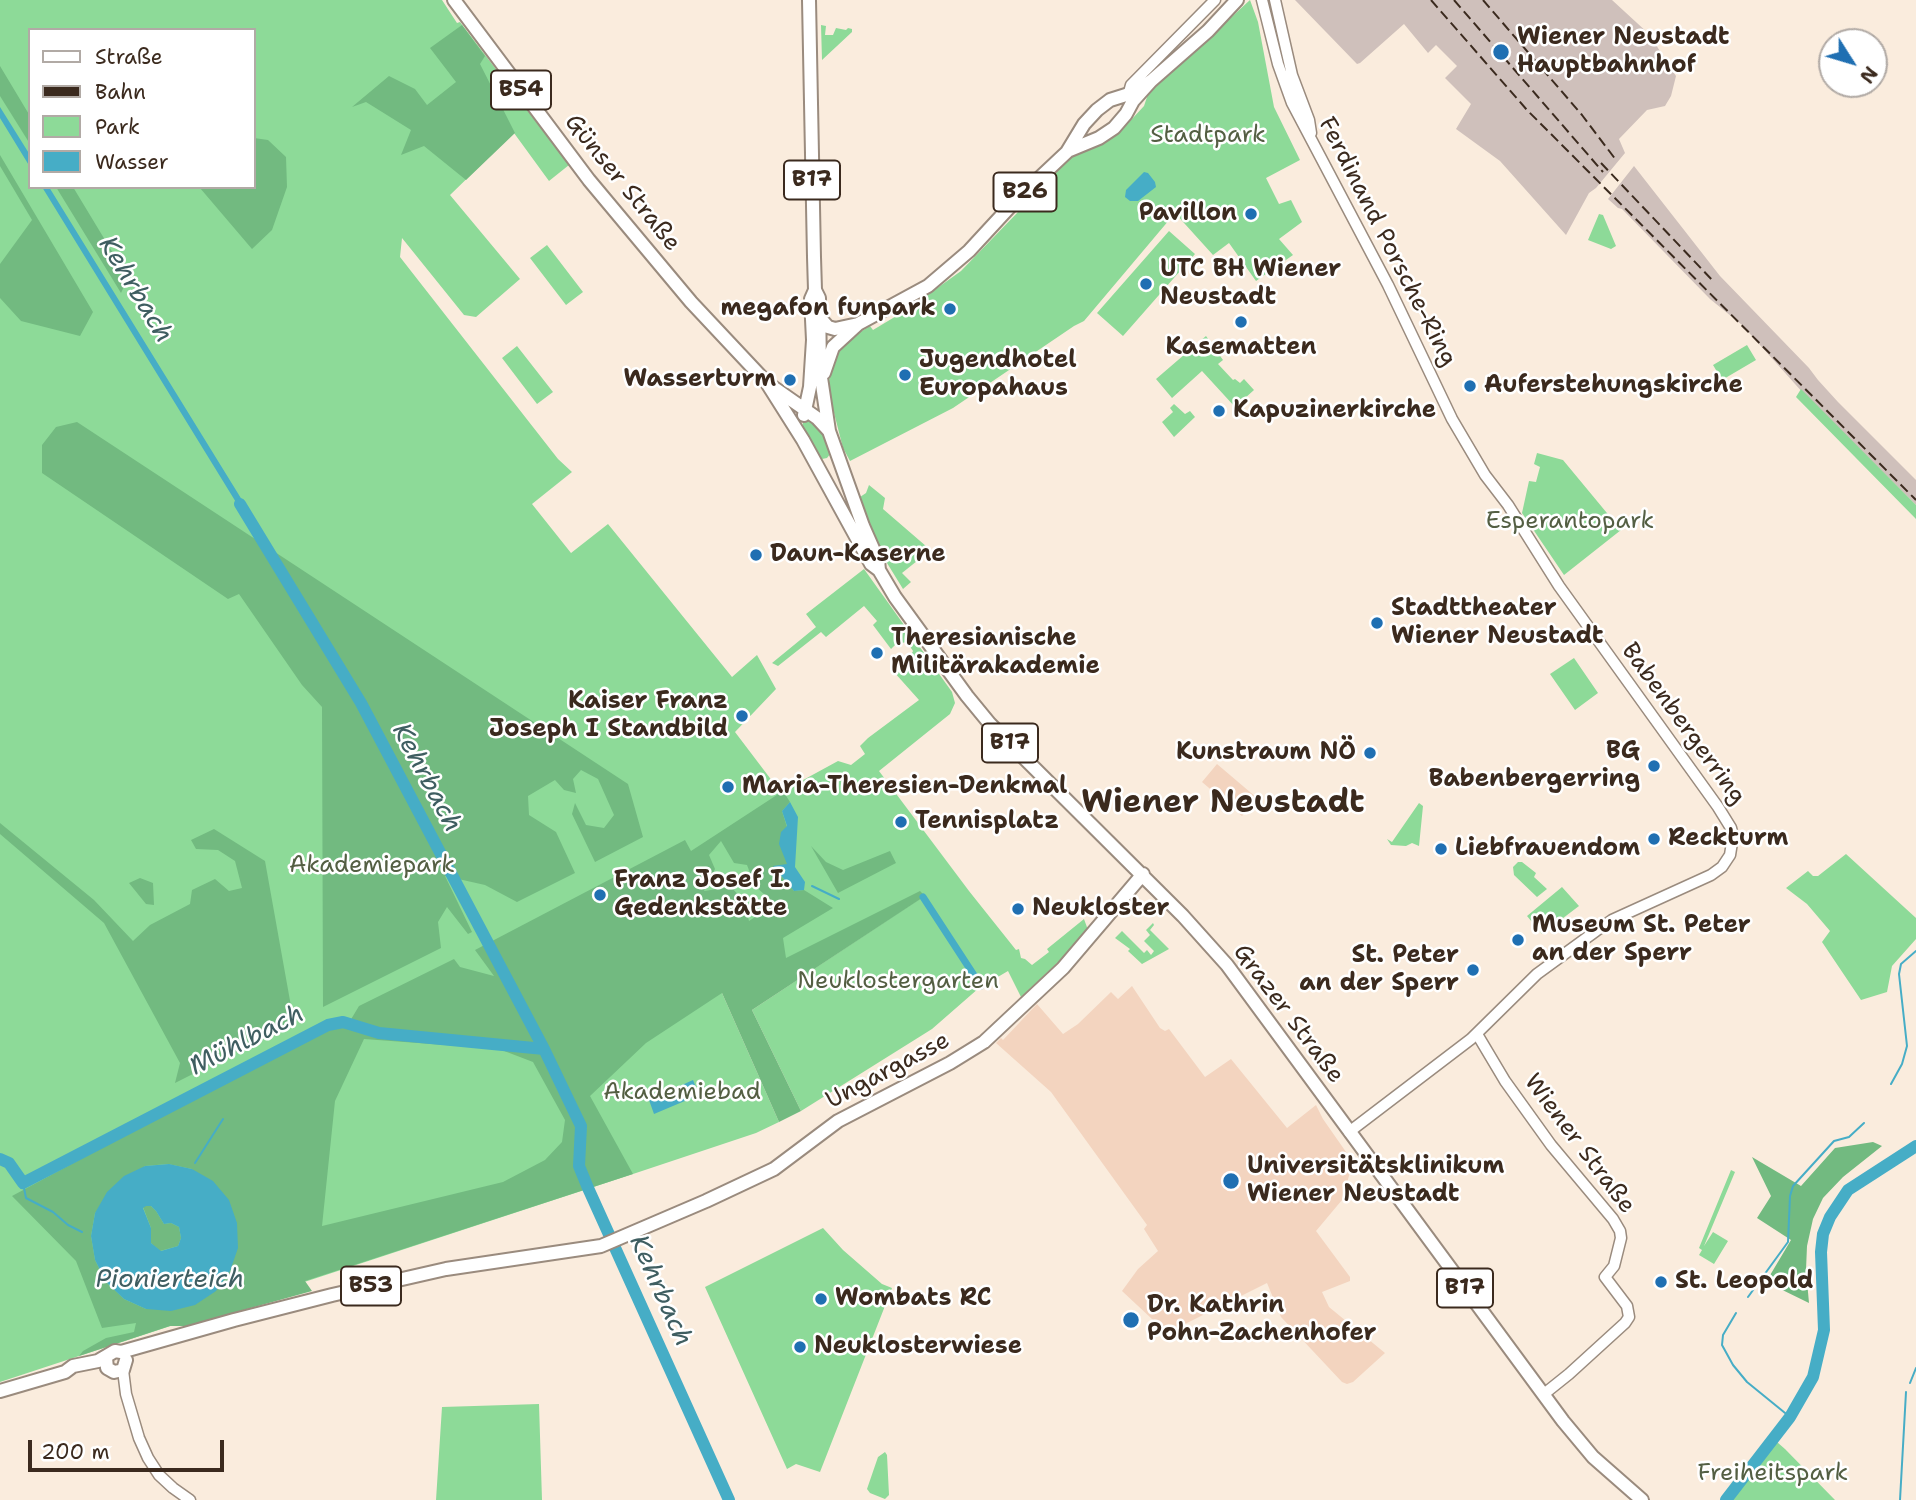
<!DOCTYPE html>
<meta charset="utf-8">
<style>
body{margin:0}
#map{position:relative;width:1916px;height:1500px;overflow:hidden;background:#faecdd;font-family:"Shantell Sans",sans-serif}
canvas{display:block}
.legend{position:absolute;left:28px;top:28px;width:228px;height:161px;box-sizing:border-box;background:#fff;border:2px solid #b1aaa5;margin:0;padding:9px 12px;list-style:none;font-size:21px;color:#3b2a1e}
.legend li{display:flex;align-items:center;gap:14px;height:35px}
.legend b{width:35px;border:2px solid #b1aaa5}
.north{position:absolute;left:1818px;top:28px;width:70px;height:70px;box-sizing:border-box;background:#fff;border:2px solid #b1aaa5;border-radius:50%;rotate:127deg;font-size:19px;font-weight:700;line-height:28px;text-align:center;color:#3b2a1e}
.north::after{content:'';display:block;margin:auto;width:24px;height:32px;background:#1f6fb2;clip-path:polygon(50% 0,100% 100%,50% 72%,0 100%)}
.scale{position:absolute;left:28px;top:1440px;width:196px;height:32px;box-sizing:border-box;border:4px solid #3b2a1e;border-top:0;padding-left:9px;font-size:21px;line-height:24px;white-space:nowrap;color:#3b2a1e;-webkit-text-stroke:5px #fff;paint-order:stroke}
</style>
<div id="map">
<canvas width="1916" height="1500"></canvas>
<ul class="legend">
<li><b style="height:9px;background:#fff"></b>Straße</li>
<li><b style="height:9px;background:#3b2a1e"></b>Bahn</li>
<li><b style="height:19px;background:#8dda98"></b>Park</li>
<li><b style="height:19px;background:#46adc6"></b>Wasser</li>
</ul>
<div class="north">N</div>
<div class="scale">200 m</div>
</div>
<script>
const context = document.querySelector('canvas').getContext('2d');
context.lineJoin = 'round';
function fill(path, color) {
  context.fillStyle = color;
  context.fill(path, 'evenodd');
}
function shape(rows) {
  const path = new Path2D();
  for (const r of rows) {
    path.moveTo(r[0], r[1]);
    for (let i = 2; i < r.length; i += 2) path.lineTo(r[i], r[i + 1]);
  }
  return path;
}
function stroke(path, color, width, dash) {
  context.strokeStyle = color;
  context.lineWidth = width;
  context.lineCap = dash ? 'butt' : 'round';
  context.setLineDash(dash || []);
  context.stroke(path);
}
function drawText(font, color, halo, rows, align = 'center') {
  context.font = font + ' "Shantell Sans",sans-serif';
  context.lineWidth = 5;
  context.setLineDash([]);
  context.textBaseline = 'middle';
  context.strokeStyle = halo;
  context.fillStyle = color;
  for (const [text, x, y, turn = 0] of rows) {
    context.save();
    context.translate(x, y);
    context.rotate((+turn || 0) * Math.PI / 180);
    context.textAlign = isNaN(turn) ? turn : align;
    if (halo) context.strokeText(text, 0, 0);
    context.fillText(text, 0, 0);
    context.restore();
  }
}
const built = shape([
 [1217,764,1257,798,1242,816,1202,782],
 [1132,986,1160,1028,1165,1031,1169,1029,1205,1077,1231,1059,1287,1128,1316,1105,1323,1119,1353,1162,1342,1200,1316,1231,1350,1277,1350,1281,1322,1292,1329,1307,1385,1353,1353,1382,1347,1384,1342,1382,1281,1317,1267,1283,1167,1333,1122,1291,1138,1269,1158,1251,1144,1229,1147,1225,1051,1092,996,1043,1001,1038,1003,1040,1037,1004,1063,1034,1078,1024,1111,992,1118,999]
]);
const industrial = shape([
 [1295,0,1612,0,1649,34,1676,76,1671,96,1665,106,1647,110,1619,139,1625,153,1596,188,1589,193,1566,235,1500,161,1456,129,1471,104,1445,78,1457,66,1436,45,1428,53,1404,24,1360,63,1357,64],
 [1634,166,1720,276,1809,368,1818,380,1838,402,1916,480,1916,505,1804,394,1742,325,1710,299,1622,209,1618,208,1608,199]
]);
const green = shape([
 [0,0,442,0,457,23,460,22,569,165,549,181,514,133,450,195,520,279,476,317,464,315,402,238,400,257,558,459,572,472,532,504,571,553,608,524,732,677,757,655,776,689,735,732,779,790,783,791,838,761,851,765,865,754,860,746,868,738,919,700,894,672,908,661,913,651,907,642,896,644,891,649,873,625,877,621,864,606,826,637,821,632,778,666,772,663,816,627,806,614,864,569,952,692,955,703,950,714,879,771,969,891,1016,950,1019,949,1021,958,1025,959,1032,965,1049,952,1047,949,1084,919,1088,930,1068,953,1021,997,1008,971,979,988,932,1029,801,1111,752,1010,924,896,722,993,779,1122,756,1133,633,1174,0,1382],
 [30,30,254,30,254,187,30,187],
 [1250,0,1258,22,1274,107,1300,160,1266,178,1279,204,1291,200,1302,222,1279,239,1293,255,1256,281,1229,243,1213,255,1175,213,1084,321,1074,326,953,408,850,461,843,448,833,409,829,383,830,367,836,351,855,335,870,326,873,330,908,309,961,271,1076,152,1102,144,1119,133,1144,106,1148,94],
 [821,25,826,26,825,35,833,35,836,28,846,30,848,28,852,29,852,32,822,60],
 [1599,214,1603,215,1616,246,1611,249,1588,240],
 [1169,231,1195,254,1123,336,1097,313],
 [547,245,583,292,566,305,530,258],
 [1206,336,1223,360,1218,364,1233,380,1235,379,1240,383,1244,379,1254,390,1235,407,1202,371,1172,398,1156,379],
 [1747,345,1756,360,1722,380,1713,365],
 [517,346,553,392,537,404,502,358],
 [1801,389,1916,505,1916,519,1796,397],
 [1174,404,1185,414,1190,411,1195,417,1174,437,1162,422,1173,412,1170,408],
 [805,411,835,448,827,458,817,460,802,428],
 [1537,453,1563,460,1621,530,1564,575,1522,513,1529,481,1536,482,1540,467,1534,464],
 [869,485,885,498,883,509,934,553,927,553,902,573,911,582,903,589,879,550,857,499,866,493],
 [1574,658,1598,693,1575,710,1550,674],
 [1419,803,1423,806,1419,846,1412,843,1406,846,1391,845,1387,839,1392,842],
 [1846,854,1916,918,1916,939,1892,966,1887,992,1861,1000,1822,942,1830,931,1807,904,1786,888,1808,871,1813,876,1818,876],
 [1518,862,1522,862,1536,873,1534,877,1547,889,1537,897,1514,875,1513,867],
 [1562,887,1579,906,1542,934,1527,916],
 [1153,923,1154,925,1150,930,1169,949,1142,964,1128,951,1130,949,1115,938,1122,931,1144,953,1147,950,1151,955,1154,951,1144,941,1150,935,1146,930],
 [1731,1170,1735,1172,1704,1246,1713,1232,1728,1241,1714,1264,1699,1255,1702,1250,1699,1248],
 [823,1228,843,1250,882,1284,892,1288,820,1472,796,1464,787,1469,705,1287],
 [539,1404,542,1500,436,1500,442,1407],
 [1770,1436,1785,1449,1835,1500,1720,1500],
 [885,1452,887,1455,889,1495,885,1499,870,1493,867,1489,878,1457]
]);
const forest = shape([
 [462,25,485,56,480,64,515,133,466,180,424,146,401,155,411,130,366,102,352,107,389,76,415,89,427,105,456,82,430,48],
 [0,66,30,116,30,144,0,96],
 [254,138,268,140,286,157,287,187,272,230,252,249,200,188,254,187],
 [0,155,93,312,80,336,21,321,0,298,0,264,32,220,0,166],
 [56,187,73,187,128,278,121,293],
 [77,422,628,784,643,837,595,862,572,814,575,803,586,825,604,828,614,815,598,779,581,770,573,779,576,793,564,790,555,780,528,796,529,815,556,832,575,873,517,902,485,885,445,876,472,932,468,934,447,907,438,922,441,948,323,1007,322,707,302,685,239,594,228,599,42,473,42,445,56,427],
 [783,791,790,802,782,811,787,827,788,865,774,867,794,891,804,890,833,908,783,938,786,958,920,891,925,896,752,1010,801,1111,779,1122,722,993,646,1043,590,1096,633,1174,305,1281,312,1291,186,1326,170,1326,79,1356,83,1351,106,1338,134,1332,136,1323,102,1328,76,1261,12,1196,323,1029,347,1026,359,1006,454,959,460,967,494,976,475,950,685,840,691,851],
 [721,841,734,863,747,865,755,886,775,904,749,921,744,901,731,887,704,891,715,869,709,855],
 [364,1039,499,1049,533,1062,565,1120,562,1142,545,1160,503,1182,322,1226,335,1101],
 [168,1164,192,1169,230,1271,146,1309,124,1299,106,1282,95,1260,91,1236,95,1213,145,1166],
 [0,823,94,900,133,941,150,925,190,904,192,890,215,879,229,891,242,888,235,861,218,850,196,849,191,840,214,829,265,861,294,1023,175,1083,180,1063,104,923,0,834],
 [811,846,826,862,843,870,890,851,896,863,838,893],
 [140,878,153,883,154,905,146,904,129,883],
 [1873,1142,1882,1146,1843,1177,1823,1198,1813,1219,1807,1246,1806,1270,1809,1303,1766,1282,1791,1240,1757,1218,1771,1196,1752,1157,1801,1186,1835,1148],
 [146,1205,151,1206,156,1211,164,1224,171,1223,179,1227,181,1238,178,1246,160,1251,151,1243,151,1228,143,1207]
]);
const water = shape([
 [0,107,30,155,30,167,0,118],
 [1144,172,1148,173,1155,182,1156,187,1138,201,1130,201,1125,197,1126,190],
 [42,187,49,187,255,521,242,512],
 [790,802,798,817,795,867,805,882,804,890,794,891,773,866,787,864,779,844,781,832,787,826,782,811],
 [693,1080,699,1095,654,1114,649,1100],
 [169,1164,192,1169,213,1181,229,1200,237,1223,238,1248,230,1271,216,1291,195,1305,171,1311,146,1309,124,1299,106,1282,95,1260,91,1236,95,1213,107,1192,124,1176,145,1166],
 [146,1206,151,1206,156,1211,164,1224,171,1223,179,1227,181,1238,178,1246,161,1251,151,1243,151,1228,143,1208]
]);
const stream = shape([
 [812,886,839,899],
 [1891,1084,1902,1064,1907,1046,1899,974,1901,964,1916,951],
 [195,1163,223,1119],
 [23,1183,26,1198,53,1212,68,1225,82,1232],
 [1748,1297,1788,1242,1790,1196,1793,1186,1834,1141,1849,1137,1864,1123],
 [1736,1313,1723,1335,1722,1345,1733,1365,1747,1382,1790,1417],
 [1910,1383,1916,1368],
 [1900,1500,1906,1392]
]);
const canal = shape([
 [923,897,981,986]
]);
const river = shape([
 [240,504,361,703,544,1049,581,1126,579,1166,588,1188,729,1500],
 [0,1159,9,1163,23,1183,328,1025,343,1022,379,1033,544,1049],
 [1726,1500,1790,1417,1813,1377,1824,1330,1821,1252,1823,1234,1830,1217,1848,1190,1916,1146]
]);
const tertiary = shape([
 [1262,0,1278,64,1292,103,1388,285,1452,419,1485,475,1508,505,1559,586,1718,807,1731,828,1733,836,1730,855,1722,867,1711,875,1612,920,1596,931,1537,974,1471,1039,1349,1132],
 [1275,0,1292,75,1309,120,1311,133],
 [1128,96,1131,85,1215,0],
 [1477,1034,1505,1081,1551,1145,1613,1219,1620,1231,1621,1238,1614,1266,1605,1277,1627,1306,1629,1317,1625,1323,1569,1374,1544,1394],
 [123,1370,126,1394,139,1438,148,1458,159,1475,173,1488,190,1500]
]);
const primary = shape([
 [454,0,589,180,691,302,767,383,817,418,829,431],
 [809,0,814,257,815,290,819,298,820,371,829,431,863,526,878,560,879,570],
 [1070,150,1099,138,1114,128,1126,114,1133,101,1151,81,1208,31,1237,0],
 [820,318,828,327,835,329,858,324],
 [824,373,833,347,858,324,928,286,969,251,1017,199,1067,152,1084,124,1097,110,1110,100,1129,94,1151,81],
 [767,383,803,440,871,564,879,570,895,597,967,696,990,724,1183,916,1227,965,1563,1421,1593,1457,1642,1500],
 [804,415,810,387,813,340,811,299,815,290],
 [106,1358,107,1368,114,1372,123,1370,126,1360],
 [0,1391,65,1372,73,1366,98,1361,115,1351,121,1352,234,1320,332,1295,446,1269,601,1246,706,1201,774,1169,838,1121,950,1063,984,1042,1063,968,1143,874]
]);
const rail = shape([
 [1431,0,1527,110,1916,500],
 [1454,0,1603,172],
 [1483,0,1582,115,1616,160],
 [1601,163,1714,282]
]);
const markers = [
 [1501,52,9,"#1f6fb2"],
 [1251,214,7,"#1f6fb2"],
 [1146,284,7,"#1f6fb2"],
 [950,309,7,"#1f6fb2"],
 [1241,322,7,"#1f6fb2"],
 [905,375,7,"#1f6fb2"],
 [790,380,7,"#1f6fb2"],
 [1470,386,7,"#1f6fb2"],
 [1219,411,7,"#1f6fb2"],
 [756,555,7,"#1f6fb2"],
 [1377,623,7,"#1f6fb2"],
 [877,653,7,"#1f6fb2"],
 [742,716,7,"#1f6fb2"],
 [1370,753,7,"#1f6fb2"],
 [1654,766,7,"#1f6fb2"],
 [728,787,7,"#1f6fb2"],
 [901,822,7,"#1f6fb2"],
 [1654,839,7,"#1f6fb2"],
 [1441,849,7,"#1f6fb2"],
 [600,895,7,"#1f6fb2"],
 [1018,909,7,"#1f6fb2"],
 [1518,940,7,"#1f6fb2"],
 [1473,970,7,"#1f6fb2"],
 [1231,1181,9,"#1f6fb2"],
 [1661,1282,7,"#1f6fb2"],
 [821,1299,7,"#1f6fb2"],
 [1131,1320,9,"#1f6fb2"],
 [800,1347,7,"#1f6fb2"]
];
const shields = [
 [521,90,60],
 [812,180,56],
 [1025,192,63],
 [1010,743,56],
 [371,1286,60],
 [1465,1288,56]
];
const shieldNames = [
 ["B54",521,90],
 ["B17",812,180],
 ["B26",1025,192],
 ["B17",1010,743],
 ["B53",371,1286],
 ["B17",1465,1288]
];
const poiNames = [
 ["Wiener Neustadt",1517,38],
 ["Hauptbahnhof",1517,66],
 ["Pavillon",1237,214,"right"],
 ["UTC BH Wiener",1160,270],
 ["Neustadt",1160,298],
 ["megafon funpark",936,309,"right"],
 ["Kasematten",1241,348,"center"],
 ["Jugendhotel",919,361],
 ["Europahaus",919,389],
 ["Wasserturm",776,380,"right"],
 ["Auferstehungskirche",1484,386],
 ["Kapuzinerkirche",1233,411],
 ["Daun-Kaserne",770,555],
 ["Stadttheater",1391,609],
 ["Wiener Neustadt",1391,637],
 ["Theresianische",891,639],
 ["Militärakademie",891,667],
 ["Kaiser Franz",728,702,"right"],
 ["Joseph I Standbild",728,730,"right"],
 ["BG",1640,752,"right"],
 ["Babenbergerring",1640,780,"right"],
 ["Kunstraum NÖ",1356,753,"right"],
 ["Maria-Theresien-Denkmal",742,787],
 ["Tennisplatz",915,822],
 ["Reckturm",1668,839],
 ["Liebfrauendom",1455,849],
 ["Franz Josef I.",614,881],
 ["Gedenkstätte",614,909],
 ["Neukloster",1032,909],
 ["Museum St. Peter",1532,926],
 ["an der Sperr",1532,954],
 ["St. Peter",1459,956,"right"],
 ["an der Sperr",1459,984,"right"],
 ["Universitätsklinikum",1247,1167],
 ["Wiener Neustadt",1247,1195],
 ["St. Leopold",1675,1282],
 ["Wombats RC",835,1299],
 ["Dr. Kathrin",1147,1306],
 ["Pohn-Zachenhofer",1147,1334],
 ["Neuklosterwiese",814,1347]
];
const parkNames = [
 ["Stadtpark",1208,136],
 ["Esperantopark",1570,522],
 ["Akademiepark",372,866],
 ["Neuklostergarten",898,982],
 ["Akademiebad",682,1093],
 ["Freiheitspark",1773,1474]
];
const streetNames = [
 ["Günser Straße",622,183,51],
 ["Ferdinand Porsche-Ring",1387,242,63],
 ["Babenbergerring",1683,724,54],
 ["Grazer Straße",1288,1014,53],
 ["Ungargasse",888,1071,-28],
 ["Wiener Straße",1579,1144,53]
];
const waterNames = [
 ["Kehrbach",135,290,59],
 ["Kehrbach",426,778,62],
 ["Mühlbach",247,1041,-27],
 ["Pionierteich",170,1280],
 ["Kehrbach",660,1291,66]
];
const districtNames = [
 ["Wiener Neustadt",1223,804]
];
fill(built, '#f3d4bf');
fill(industrial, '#cfc0bb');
fill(green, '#8dda98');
fill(forest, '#72ba80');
fill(water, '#46adc6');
stroke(stream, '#46adc6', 2);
stroke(canal, '#46adc6', 7);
stroke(river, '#46adc6', 12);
stroke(tertiary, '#9a8b7e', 13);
stroke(primary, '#9a8b7e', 16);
stroke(tertiary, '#fff', 10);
stroke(primary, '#fff', 12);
stroke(rail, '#3b2a1e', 2, [10, 5]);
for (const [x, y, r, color] of markers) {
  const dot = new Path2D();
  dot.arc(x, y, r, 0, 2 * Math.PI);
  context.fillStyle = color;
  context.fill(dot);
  stroke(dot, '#fff', 2.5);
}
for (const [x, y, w] of shields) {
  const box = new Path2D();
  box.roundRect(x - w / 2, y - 19.5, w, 39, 5);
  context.fillStyle = '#fff';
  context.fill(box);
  stroke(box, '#3b2a1e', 2);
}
drawText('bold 23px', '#3b2a1e', null, shieldNames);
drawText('bold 24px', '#3b2a1e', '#fff', poiNames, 'left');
drawText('24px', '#545f43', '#fff', parkNames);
drawText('24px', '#3b2a1e', '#fff', streetNames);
drawText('italic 26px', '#3f5e61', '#fff', waterNames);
drawText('bold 32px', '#3b2a1e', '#fff', districtNames);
</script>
